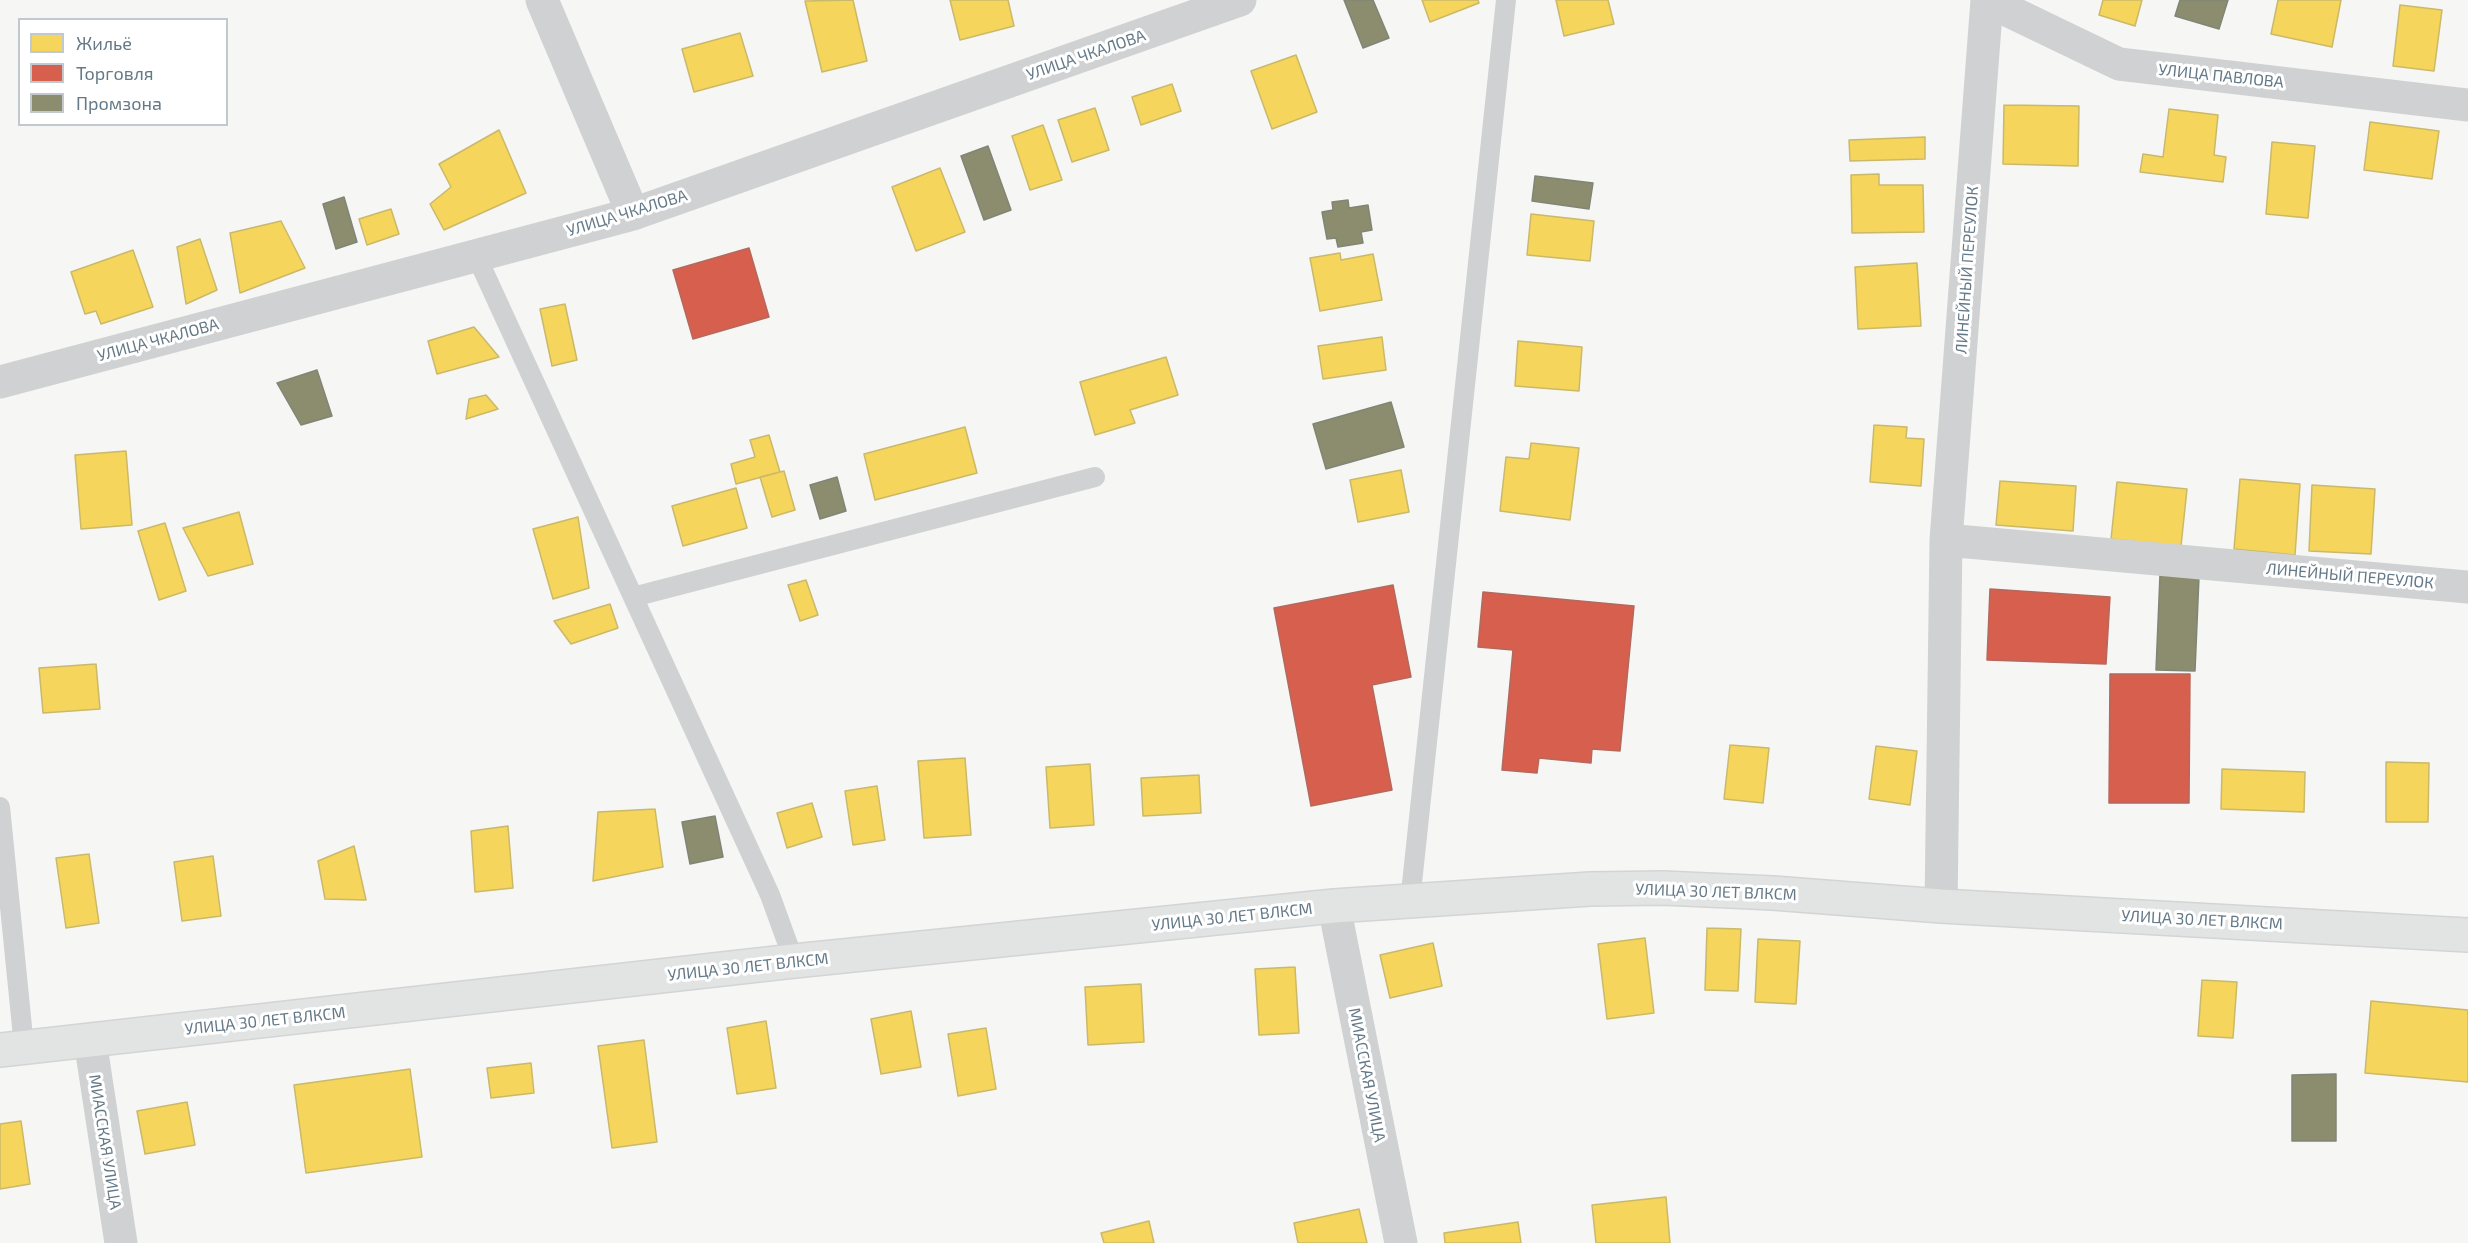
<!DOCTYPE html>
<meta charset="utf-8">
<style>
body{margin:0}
#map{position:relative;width:2468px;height:1243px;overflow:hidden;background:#f6f6f5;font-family:"Exo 2",sans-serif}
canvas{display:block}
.legend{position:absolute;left:18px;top:18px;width:210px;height:108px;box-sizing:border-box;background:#fff;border:2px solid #c1c9cf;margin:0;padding:8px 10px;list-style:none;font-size:18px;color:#647987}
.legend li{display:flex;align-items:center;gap:12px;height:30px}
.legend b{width:30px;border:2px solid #c1c9cf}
</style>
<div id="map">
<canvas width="2468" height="1243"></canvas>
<ul class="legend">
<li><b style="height:16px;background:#f6d55c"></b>Жильё</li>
<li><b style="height:16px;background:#d6604d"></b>Торговля</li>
<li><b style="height:16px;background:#8c8c6e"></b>Промзона</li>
</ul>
</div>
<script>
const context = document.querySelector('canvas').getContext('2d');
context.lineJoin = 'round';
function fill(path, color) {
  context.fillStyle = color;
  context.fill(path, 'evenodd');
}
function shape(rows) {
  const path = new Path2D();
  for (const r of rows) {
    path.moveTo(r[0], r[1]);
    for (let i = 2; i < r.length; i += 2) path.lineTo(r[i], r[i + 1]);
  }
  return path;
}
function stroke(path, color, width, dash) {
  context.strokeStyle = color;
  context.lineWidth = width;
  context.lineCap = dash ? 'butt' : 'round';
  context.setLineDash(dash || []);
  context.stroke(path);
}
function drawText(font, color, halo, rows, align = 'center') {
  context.font = font + ' "Exo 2",sans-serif';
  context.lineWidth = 6;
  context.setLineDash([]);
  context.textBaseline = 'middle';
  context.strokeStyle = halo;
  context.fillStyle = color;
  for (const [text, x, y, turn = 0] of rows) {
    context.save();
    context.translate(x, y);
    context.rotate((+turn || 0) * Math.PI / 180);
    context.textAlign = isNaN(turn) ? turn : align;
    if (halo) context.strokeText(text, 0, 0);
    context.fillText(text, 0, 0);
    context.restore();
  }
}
const homes = shape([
 [853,0,867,61,822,72,805,1,853,0],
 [950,0,1008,0,1014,26,960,40,950,0],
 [1422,0,1478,0,1479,3,1430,22,1422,0],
 [1556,0,1608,0,1614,24,1564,36,1556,0],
 [2103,0,2142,0,2135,26,2099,15,2103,0],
 [2278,0,2341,0,2332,47,2271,34,2278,0],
 [2400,5,2442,10,2434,71,2393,66,2400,5],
 [740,33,753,76,694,92,682,49,740,33],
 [1296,55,1317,112,1272,129,1251,71,1296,55],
 [1172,84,1181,111,1141,125,1132,97,1172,84],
 [2004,105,2079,106,2078,166,2003,164,2004,105],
 [1095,108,1109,150,1072,162,1058,120,1095,108],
 [2169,109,2218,115,2214,155,2226,157,2223,182,2140,172,2143,154,2163,157,2169,109],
 [2370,122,2439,131,2432,179,2364,170,2370,122],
 [1043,125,1062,180,1030,190,1012,136,1043,125],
 [499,130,526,193,444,230,430,204,451,187,439,164,499,130],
 [1925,137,1925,159,1850,161,1849,140,1925,137],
 [2272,142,2315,146,2308,218,2266,214,2272,142],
 [940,168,965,232,916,251,892,187,940,168],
 [1879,174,1879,185,1923,185,1924,232,1852,233,1851,175,1879,174],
 [391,209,399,234,367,245,359,219,391,209],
 [1531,214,1594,221,1590,261,1527,255,1531,214],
 [281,221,305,268,240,293,230,233,281,221],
 [200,239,217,290,186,304,177,247,200,239],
 [133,250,153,307,101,324,96,311,85,314,71,272,133,250],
 [1340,253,1341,260,1373,254,1382,300,1320,311,1310,258,1340,253],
 [1917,263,1921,326,1858,329,1855,267,1917,263],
 [565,304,577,360,552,366,540,309,565,304],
 [474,327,499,357,437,374,428,341,474,327],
 [1382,337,1386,370,1323,379,1318,346,1382,337],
 [1518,341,1582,347,1579,391,1515,386,1518,341],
 [1166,357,1178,395,1130,410,1135,423,1095,435,1080,382,1166,357],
 [486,395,498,409,466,419,469,399,486,395],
 [1874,425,1907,427,1906,438,1924,439,1921,486,1870,482,1874,425],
 [965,427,977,473,875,500,864,454,965,427],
 [769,435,780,472,736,484,731,464,755,457,750,440,769,435],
 [1531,443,1579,448,1570,520,1500,511,1506,457,1529,459,1531,443],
 [126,451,132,525,81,529,75,455,126,451],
 [1401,470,1409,512,1358,522,1350,480,1401,470],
 [784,471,795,510,772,517,760,477,784,471],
 [2240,479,2300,484,2295,555,2234,549,2240,479],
 [2000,481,2076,486,2073,531,1996,525,2000,481],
 [2117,482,2187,489,2181,546,2111,539,2117,482],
 [2312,485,2375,489,2371,554,2309,551,2312,485],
 [736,488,747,528,683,546,672,506,736,488],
 [239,512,253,564,208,576,183,528,239,512],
 [578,517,589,588,553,599,533,529,578,517],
 [165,523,186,591,159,600,138,531,165,523],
 [806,580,818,615,800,621,788,585,806,580],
 [610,604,618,628,571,644,554,621,610,604],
 [96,664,100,709,43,713,39,668,96,664],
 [1730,745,1769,748,1763,803,1724,799,1730,745],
 [1876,746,1917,751,1910,805,1869,799,1876,746],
 [965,758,971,835,924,838,918,761,965,758],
 [2386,762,2429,763,2428,822,2386,822,2386,762],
 [1090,764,1094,825,1050,828,1046,767,1090,764],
 [2222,769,2305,772,2304,812,2221,809,2222,769],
 [1199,775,1201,813,1143,816,1141,778,1199,775],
 [877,786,885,840,853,845,845,791,877,786],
 [812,803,822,837,787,848,777,813,812,803],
 [655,809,663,867,593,881,598,812,655,809],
 [508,826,513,888,475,892,471,831,508,826],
 [354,846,366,900,325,899,318,861,354,846],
 [89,854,99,923,66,928,56,858,89,854],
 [213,856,221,916,182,921,174,862,213,856],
 [1707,928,1741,929,1738,991,1705,990,1707,928],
 [1645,938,1654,1013,1607,1019,1598,944,1645,938],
 [1758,939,1800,941,1796,1004,1755,1002,1758,939],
 [1433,943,1442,986,1390,998,1380,955,1433,943],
 [1295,967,1299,1033,1259,1035,1255,969,1295,967],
 [2202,980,2237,982,2233,1038,2198,1036,2202,980],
 [1141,984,1144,1042,1088,1045,1085,987,1141,984],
 [2371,1001,2468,1010,2468,1082,2365,1073,2371,1001],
 [911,1011,921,1067,881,1074,871,1019,911,1011],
 [766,1021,776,1088,737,1094,727,1028,766,1021],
 [986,1028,996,1089,958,1096,948,1034,986,1028],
 [644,1040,657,1142,612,1148,598,1046,644,1040],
 [531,1063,534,1093,491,1098,487,1068,531,1063],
 [410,1069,422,1157,306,1173,294,1085,410,1069],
 [187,1102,195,1145,145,1154,137,1111,187,1102],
 [21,1121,30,1184,0,1189,0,1124,21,1121],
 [1666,1197,1670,1243,1596,1243,1592,1205,1666,1197],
 [1359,1209,1367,1243,1298,1243,1294,1223,1359,1209],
 [1149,1221,1154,1243,1104,1243,1101,1233,1149,1221],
 [1518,1222,1521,1243,1445,1243,1444,1233,1518,1222]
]);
const shops = shape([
 [749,248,769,317,693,339,673,270,749,248],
 [1393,585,1411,677,1372,685,1392,790,1311,806,1274,608,1393,585],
 [1990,589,2110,597,2106,664,1987,660,1990,589],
 [1483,592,1634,606,1620,751,1592,749,1591,763,1539,758,1537,773,1502,770,1513,650,1478,647,1483,592],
 [2110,674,2190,674,2189,803,2109,803,2110,674]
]);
const industry = shape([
 [1344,0,1373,0,1389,38,1363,48,1344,0],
 [2180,0,2228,0,2219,29,2175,16,2180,0],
 [988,146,1011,210,984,220,961,156,988,146],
 [1535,176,1593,183,1589,209,1532,201,1535,176],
 [344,197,357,242,336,249,323,204,344,197],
 [1348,200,1349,208,1368,205,1372,230,1361,232,1363,243,1338,247,1336,238,1327,239,1322,212,1333,210,1332,202,1348,200],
 [317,370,332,416,301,425,277,383,317,370],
 [1391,402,1404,447,1326,469,1313,424,1391,402],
 [837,477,846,511,820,519,810,485,837,477],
 [2160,575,2199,577,2195,671,2156,670,2160,575],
 [715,816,723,857,690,864,682,822,715,816],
 [2336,1074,2336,1141,2292,1141,2292,1075,2336,1074]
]);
const lane = shape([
 [476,255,770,895,794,961],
 [633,597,1095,477],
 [0,807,24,1047],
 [1410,902,1506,0]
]);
const street = shape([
 [542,0,633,214],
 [1988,1,2119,64,2468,105],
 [0,382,633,214,1240,0],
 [1946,540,2468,587],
 [1334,906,1401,1243],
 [1941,906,1946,540,1987,0],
 [90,1040,121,1243]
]);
const secondary = shape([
 [0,1050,794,961,1334,906,1590,889,1663,888,1773,893,1941,906,2468,935]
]);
const streetNames = [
 ["УЛИЦА ЧКАЛОВА",1086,55,-19],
 ["УЛИЦА ПАВЛОВА",2221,76,6],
 ["УЛИЦА ЧКАЛОВА",627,213,-17],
 ["ЛИНЕЙНЫЙ ПЕРЕУЛОК",1967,270,-86],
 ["УЛИЦА ЧКАЛОВА",158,340,-15],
 ["ЛИНЕЙНЫЙ ПЕРЕУЛОК",2350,576,5],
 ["УЛИЦА 30 ЛЕТ ВЛКСМ",1716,892,2],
 ["УЛИЦА 30 ЛЕТ ВЛКСМ",1232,917,-6],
 ["УЛИЦА 30 ЛЕТ ВЛКСМ",2202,920,3],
 ["УЛИЦА 30 ЛЕТ ВЛКСМ",748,967,-6],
 ["УЛИЦА 30 ЛЕТ ВЛКСМ",265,1021,-6],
 ["МИАССКАЯ УЛИЦА",1367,1075,79],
 ["МИАССКАЯ УЛИЦА",105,1142,81]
];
fill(homes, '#f6d55c');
stroke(homes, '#cab969', 1.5);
fill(shops, '#d6604d');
stroke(shops, '#b4685e', 1.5);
fill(industry, '#8c8c6e');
stroke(industry, '#808676', 1.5);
stroke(secondary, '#d3d4d5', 36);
stroke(lane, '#d0d1d2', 20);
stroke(street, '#d0d1d2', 33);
stroke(secondary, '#e2e3e3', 33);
drawText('16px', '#647987', '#fff', streetNames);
</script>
